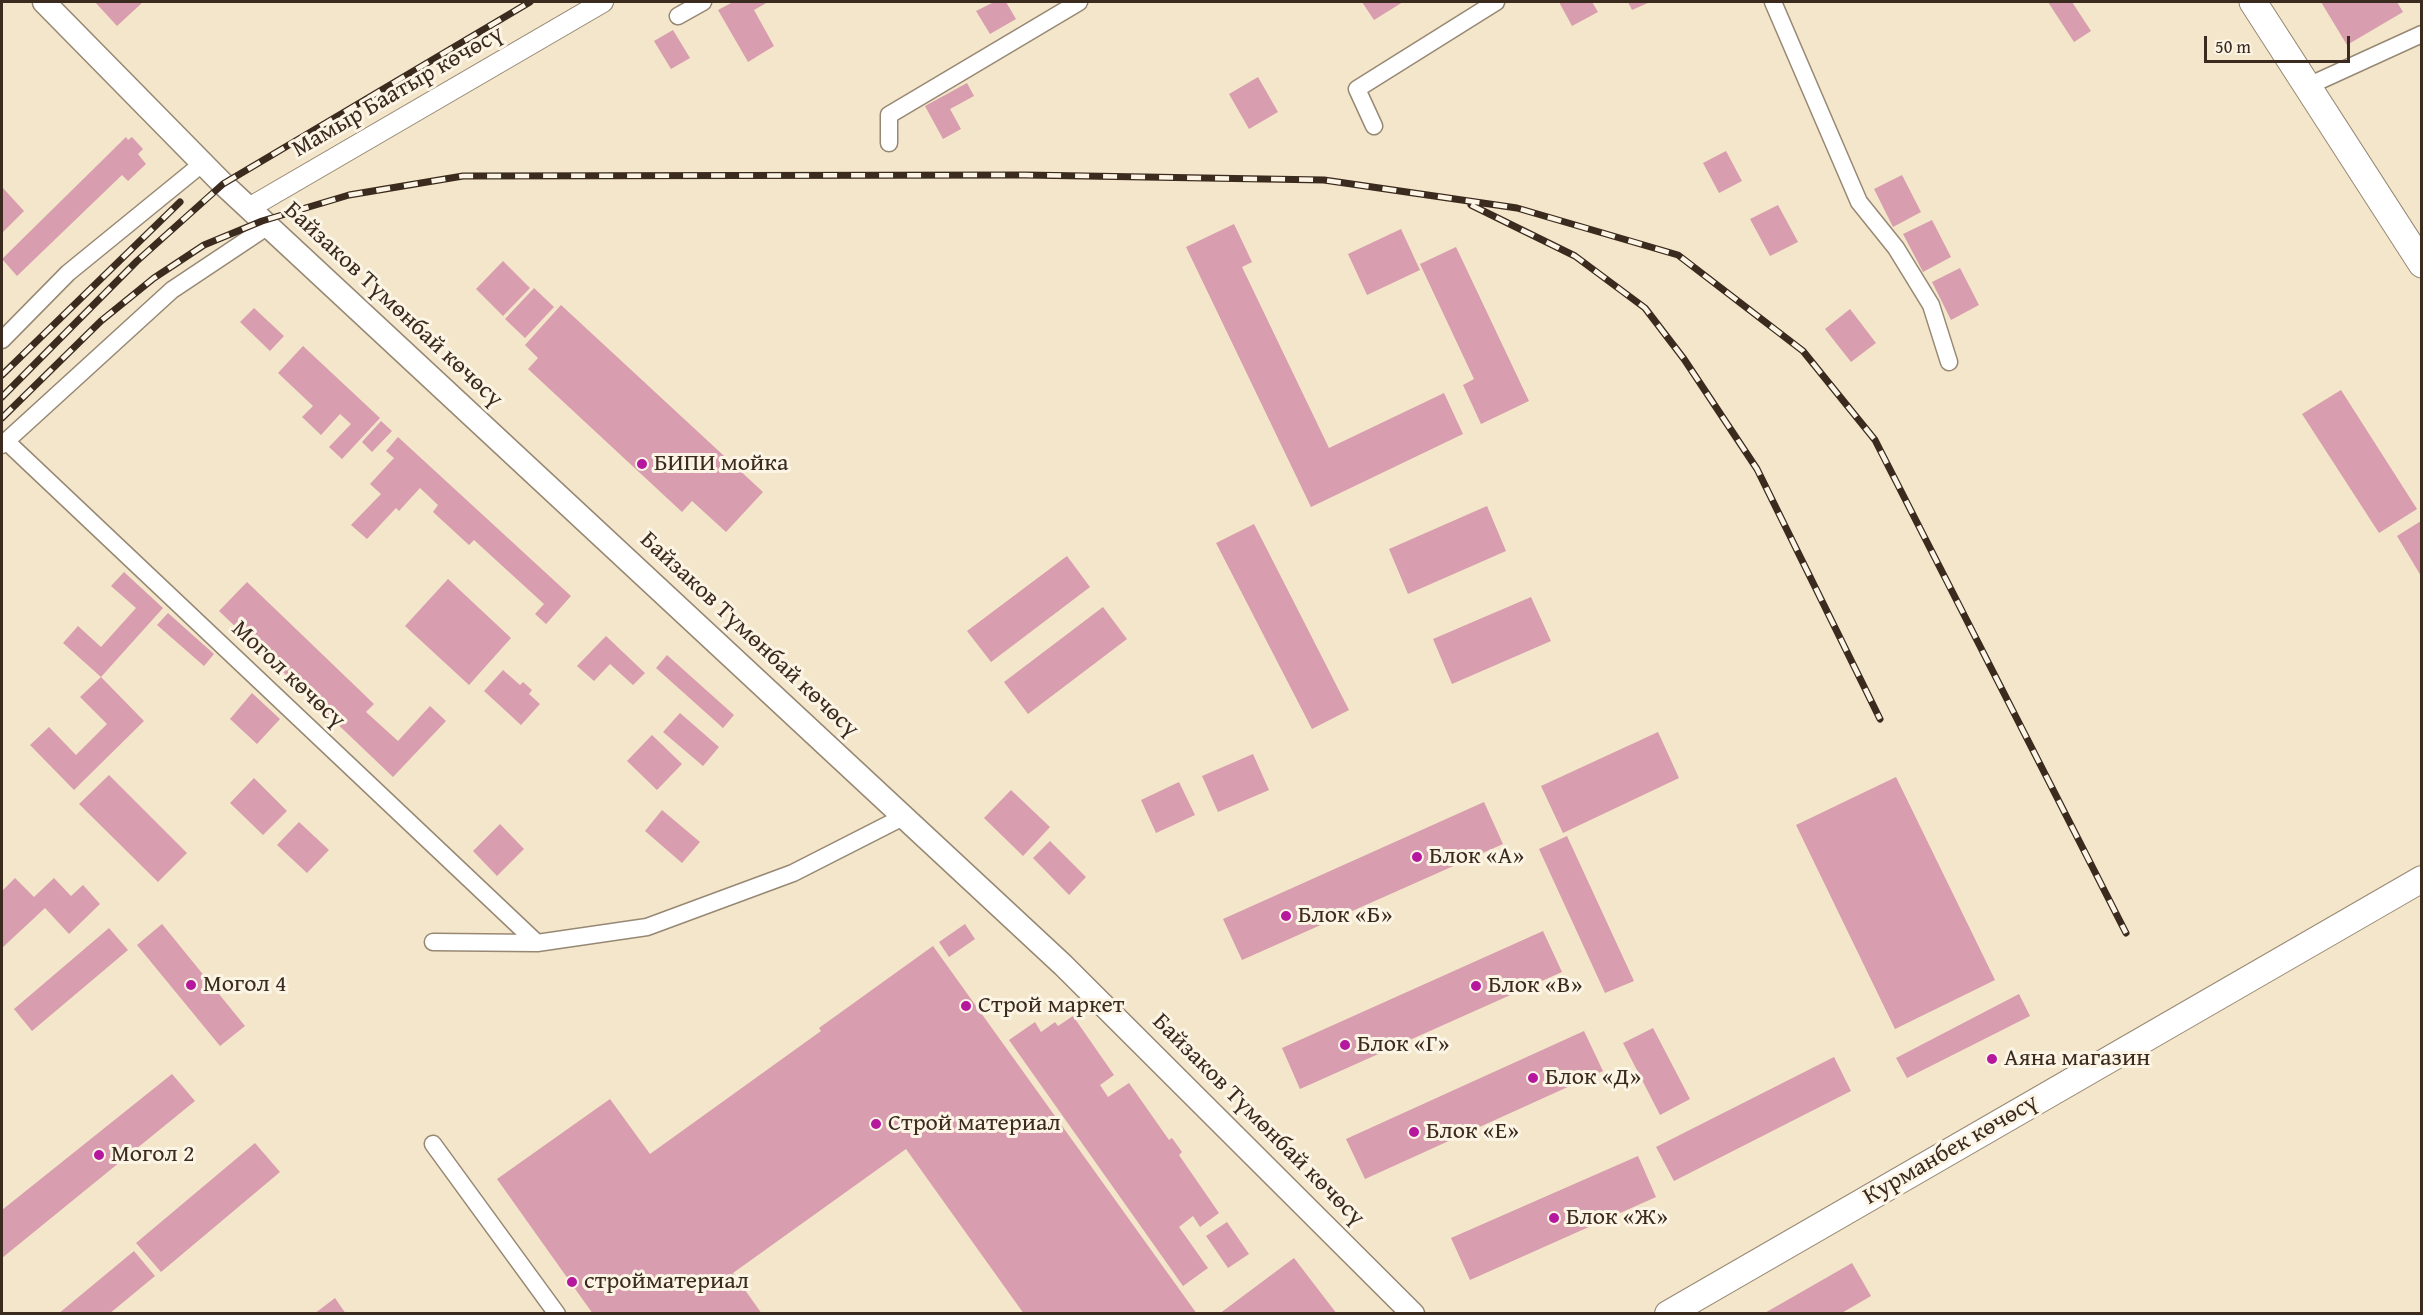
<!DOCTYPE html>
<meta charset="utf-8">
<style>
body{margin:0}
#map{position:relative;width:2423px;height:1315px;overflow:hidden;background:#f3e6ca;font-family:"Gentium Book Plus",serif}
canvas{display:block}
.frame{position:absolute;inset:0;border:3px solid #3b2a1e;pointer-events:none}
.scale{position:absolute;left:2204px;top:36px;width:146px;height:27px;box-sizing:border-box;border:3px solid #3b2a1e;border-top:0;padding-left:8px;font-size:18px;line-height:21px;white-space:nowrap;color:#3b2a1e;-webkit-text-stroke:4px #fcf5e5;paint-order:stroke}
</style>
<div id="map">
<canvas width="2423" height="1315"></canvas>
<div class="frame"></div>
<div class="scale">50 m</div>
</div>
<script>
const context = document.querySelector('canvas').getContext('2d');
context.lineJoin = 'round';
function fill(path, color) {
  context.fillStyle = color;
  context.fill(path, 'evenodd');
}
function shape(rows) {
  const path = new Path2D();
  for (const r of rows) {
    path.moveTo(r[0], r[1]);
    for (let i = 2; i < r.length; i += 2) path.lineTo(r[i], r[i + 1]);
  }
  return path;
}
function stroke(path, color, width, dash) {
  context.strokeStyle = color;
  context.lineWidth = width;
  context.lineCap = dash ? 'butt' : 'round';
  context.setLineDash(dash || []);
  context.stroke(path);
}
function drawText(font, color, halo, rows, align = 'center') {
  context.font = font + ' "Gentium Book Plus",serif';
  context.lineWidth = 6;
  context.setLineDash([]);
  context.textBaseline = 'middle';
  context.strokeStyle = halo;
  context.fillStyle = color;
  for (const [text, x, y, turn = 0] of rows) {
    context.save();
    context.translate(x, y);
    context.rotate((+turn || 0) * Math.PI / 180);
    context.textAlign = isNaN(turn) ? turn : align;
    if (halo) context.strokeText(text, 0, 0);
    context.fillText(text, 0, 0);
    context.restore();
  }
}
const building = shape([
 [95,2,143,2,117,26],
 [733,2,768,2,754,10,774,46,748,62,718,10],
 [994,2,1006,2,1016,19,990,34,976,11],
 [1362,2,1403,2,1374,20],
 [1559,2,1592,2,1598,12,1572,26],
 [1628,2,1650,2,1632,10],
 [2048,2,2072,2,2091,31,2074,42],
 [2321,2,2397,2,2403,12,2347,45],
 [673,30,690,58,671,69,654,41],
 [1258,77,1278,112,1249,129,1229,94],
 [967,83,974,96,950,109,961,129,943,139,925,106],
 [126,137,128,140,132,137,143,149,138,154,146,164,128,181,122,175,17,276,2,259],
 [1726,151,1742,181,1719,193,1703,163],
 [1902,175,1921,212,1893,227,1874,189],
 [2,187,24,211,2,233],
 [1778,205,1798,242,1770,256,1750,219],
 [1932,220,1951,257,1923,272,1903,234],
 [1234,224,1252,262,1242,267,1329,448,1444,393,1463,434,1311,507,1186,247],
 [1401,229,1420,270,1367,295,1348,254],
 [1456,247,1529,401,1481,424,1463,385,1474,379,1420,264],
 [503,261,530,288,503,316,476,289],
 [1960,268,1979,305,1951,320,1932,282],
 [534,288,554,307,525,338,505,319],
 [561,305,763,492,726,532,692,501,682,512,528,369,538,358,525,345],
 [254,308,284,336,270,351,240,322],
 [1850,309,1876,343,1851,362,1825,329],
 [303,346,380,418,342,459,329,447,351,424,340,414,321,435,302,417,313,406,278,373],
 [2341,390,2417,509,2379,533,2302,414],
 [381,421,392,431,372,452,362,442],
 [398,437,571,596,546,624,535,614,544,604,474,540,469,545,433,512,438,505,420,488,399,511,396,508,367,539,351,525,381,494,370,484,394,458,386,451],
 [1487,506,1506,551,1408,594,1389,549],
 [2421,521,2421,576,2397,536],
 [1254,524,1349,710,1312,729,1216,543],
 [1067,556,1090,587,991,662,967,631],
 [124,572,163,608,101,677,144,721,74,790,30,745,49,727,76,755,107,724,80,697,101,677,63,643,78,626,101,647,136,608,111,586],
 [448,579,511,638,469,685,405,626],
 [247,582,374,704,366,712,398,741,430,706,446,721,393,777,219,611],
 [1531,597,1551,641,1452,684,1433,639],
 [1103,607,1127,639,1028,714,1004,682],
 [168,613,214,654,204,666,157,625],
 [606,636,645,673,633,685,610,664,594,681,577,666],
 [667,655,734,715,723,728,656,668],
 [503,670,520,685,523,682,532,690,529,694,540,704,521,725,484,691],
 [252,693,280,719,257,744,230,719],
 [680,713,719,747,703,766,663,732],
 [1658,732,1679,778,1563,833,1541,786],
 [652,735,682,764,657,790,627,761],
 [1253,754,1269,790,1218,812,1202,776],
 [109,775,187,853,158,882,79,804],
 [1896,777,1995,980,1895,1029,1796,825],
 [254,778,287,811,263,835,230,803],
 [1179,782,1195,815,1156,833,1141,800],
 [1011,790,1050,827,1023,856,984,818],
 [1484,802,1503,844,1242,960,1223,919],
 [662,810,700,842,682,863,645,831],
 [299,822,329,850,307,873,277,845],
 [500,824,524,849,497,876,473,851],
 [1567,836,1634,981,1605,993,1539,849],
 [1050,841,1086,877,1069,895,1033,858],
 [15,878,34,897,54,878,71,896,83,885,100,904,69,934,45,908,2,948,2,891],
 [162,924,245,1026,220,1046,137,945],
 [965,924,975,939,949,957,939,942],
 [109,928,128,950,32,1031,14,1009],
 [1543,931,1562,972,1300,1089,1282,1048],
 [933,946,1197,1314,1024,1314,906,1149,733,1273,762,1314,593,1314,497,1179,610,1099,650,1154,821,1031,819,1028],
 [2019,994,2030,1016,1907,1078,1896,1058],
 [1073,1016,1114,1075,1100,1085,1108,1097,1129,1083,1169,1140,1172,1138,1182,1152,1179,1155,1219,1213,1200,1227,1193,1216,1179,1227,1208,1268,1183,1286,1009,1040,1035,1022,1041,1032,1055,1022,1058,1026],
 [1653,1028,1690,1099,1660,1115,1623,1043],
 [1584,1031,1603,1071,1365,1179,1346,1139],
 [1834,1057,1851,1091,1674,1181,1656,1147],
 [172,1074,195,1101,2,1258,2,1210],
 [255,1143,280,1172,161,1272,136,1243],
 [1638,1156,1656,1197,1470,1280,1451,1238],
 [1227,1222,1249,1254,1228,1268,1206,1236],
 [134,1251,155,1276,109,1314,58,1314],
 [1294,1258,1337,1314,1219,1314],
 [1852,1263,1871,1296,1840,1314,1763,1314],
 [335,1298,346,1314,314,1314]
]);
const minor = shape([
 [1773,2,1859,202,1896,248,1931,305,1949,362],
 [678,16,703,2],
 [2308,86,2422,34],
 [1374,126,1357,89,1496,2],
 [889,143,889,115,1079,2],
 [2,340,68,273,203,163],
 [6,441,537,943],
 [2,445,172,290,268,226],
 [433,942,537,943,647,927,793,873,905,816],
 [433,1144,557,1314]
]);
const tertiary = shape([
 [249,208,603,2]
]);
const secondary = shape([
 [44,2,223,184,1063,965,1413,1314]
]);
const primary = shape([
 [1668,1314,2422,879]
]);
const trunk = shape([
 [2253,2,2422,264]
]);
const rail = shape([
 [1471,205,1575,256,1645,308,1684,359,1757,469,1880,719],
 [2,375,180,202],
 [2,397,137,261,223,184,530,2],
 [2,418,101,321,154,278,204,245,262,221,349,195,463,176,1025,175,1324,180,1517,208,1678,255,1803,351,1875,440,2126,933]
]);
const markers = [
 [642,464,6,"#b5179e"],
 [1417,857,6,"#b5179e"],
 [1286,916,6,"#b5179e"],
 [191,985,6,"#b5179e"],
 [1476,986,6,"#b5179e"],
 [966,1006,6,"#b5179e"],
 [1345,1045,6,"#b5179e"],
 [1992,1059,6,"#b5179e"],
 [1533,1078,6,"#b5179e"],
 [876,1124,6,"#b5179e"],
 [1414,1132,6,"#b5179e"],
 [99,1155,6,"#b5179e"],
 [1554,1218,6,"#b5179e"],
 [572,1282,6,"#b5179e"]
];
const streetNames = [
 ["Мамыр Баатыр көчөсү",398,92,-30],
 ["Байзаков Түмөнбай көчөсү",393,305,43],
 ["Байзаков Түмөнбай көчөсү",749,635,43],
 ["Могол көчөсү",288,675,43],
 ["Байзаков Түмөнбай көчөсү",1258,1120,45],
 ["Курманбек көчөсү",1951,1150,-30]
];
const poiNames = [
 ["БИПИ мойка",654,464],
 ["Блок «А»",1429,857],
 ["Блок «Б»",1298,916],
 ["Могол 4",203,985],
 ["Блок «В»",1488,986],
 ["Строй маркет",978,1006],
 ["Блок «Г»",1357,1045],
 ["Аяна магазин",2004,1059],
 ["Блок «Д»",1545,1078],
 ["Строй материал",888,1124],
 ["Блок «Е»",1426,1132],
 ["Могол 2",111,1155],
 ["Блок «Ж»",1566,1218],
 ["стройматериал",584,1282]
];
fill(building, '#d89dae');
stroke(minor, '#978874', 19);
stroke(tertiary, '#978874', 22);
stroke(secondary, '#978874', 25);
stroke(primary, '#978874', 28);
stroke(trunk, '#978874', 29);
stroke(minor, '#fff', 16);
stroke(tertiary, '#fff', 20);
stroke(secondary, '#fff', 22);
stroke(primary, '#fff', 26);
stroke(trunk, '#fff', 27);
stroke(rail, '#3b2a1e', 7);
stroke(rail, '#fcf5e5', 4.5, [14]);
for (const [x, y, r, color] of markers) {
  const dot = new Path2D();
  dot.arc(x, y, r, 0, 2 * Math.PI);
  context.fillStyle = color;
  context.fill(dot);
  stroke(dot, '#fcf5e5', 2);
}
drawText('24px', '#3b2a1e', '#fcf5e5', streetNames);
drawText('24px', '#3b2a1e', '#fcf5e5', poiNames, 'left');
</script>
